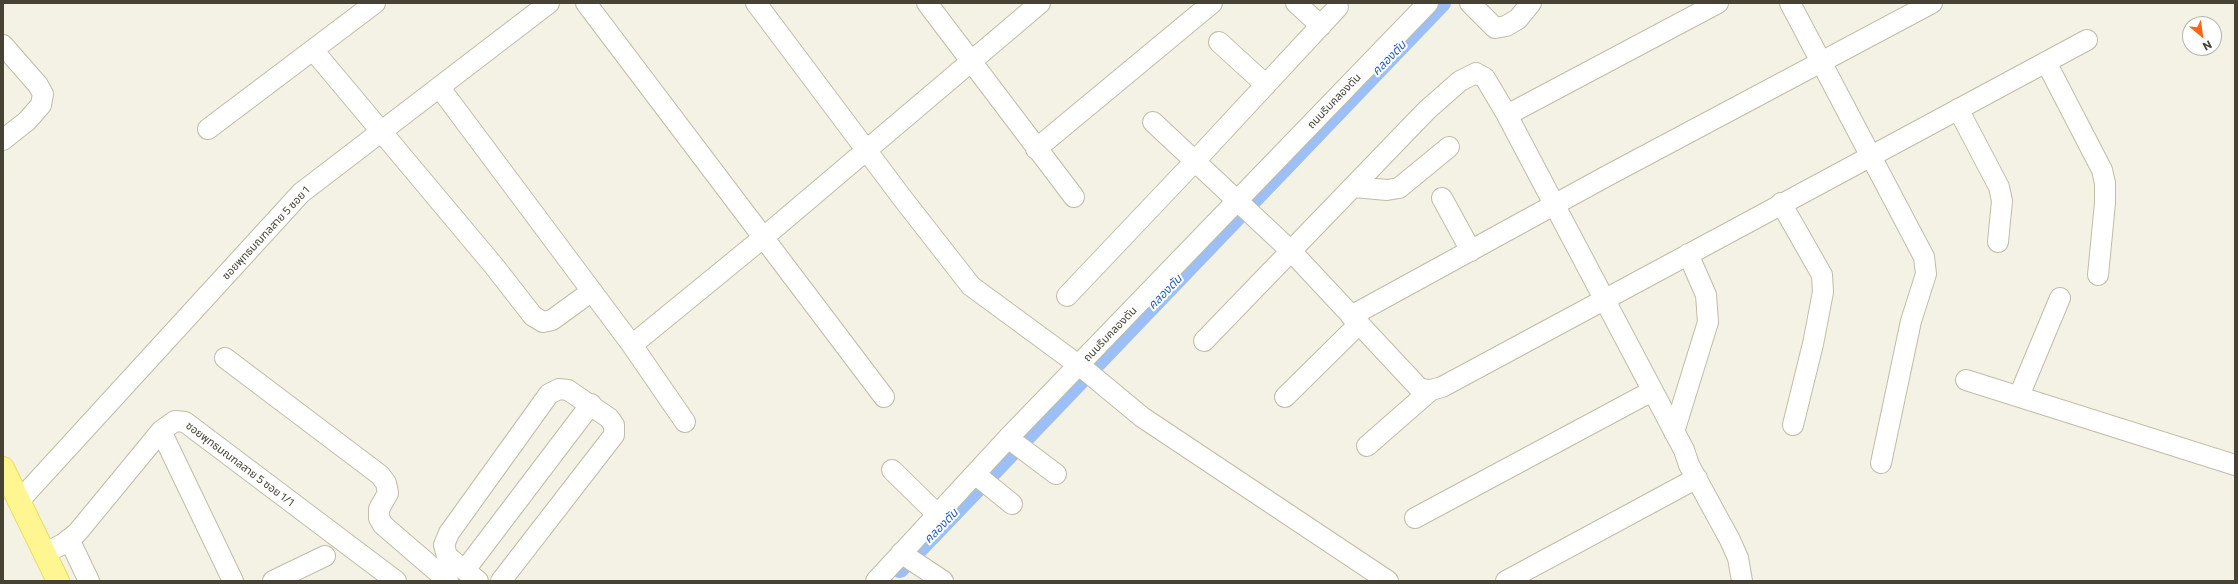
<!DOCTYPE html>
<meta charset="utf-8">
<style>
body{margin:0}
#map{position:relative;width:2238px;height:584px;overflow:hidden;background:#f4f2e4;font-family:Commissioner,sans-serif}
canvas{display:block}
.frame{position:absolute;inset:0;border:4px solid #464334;pointer-events:none}
.north{position:absolute;left:2182px;top:16px;width:40px;height:40px;box-sizing:border-box;background:#fff;border:1px solid #b5b4ae;border-radius:50%;rotate:151deg;font-size:11px;font-weight:700;line-height:16px;text-align:center;color:#464334}
.north::after{content:'';display:block;margin:auto;width:14px;height:18px;background:#ff6410;clip-path:polygon(50% 0,100% 100%,50% 72%,0 100%)}
</style>
<div id="map">
<canvas width="2238" height="584"></canvas>
<div class="frame"></div>
<div class="north">N</div>
</div>
<script>
const context = document.querySelector('canvas').getContext('2d');
context.lineJoin = 'round';
function shape(rows) {
  const path = new Path2D();
  for (const r of rows) {
    path.moveTo(r[0], r[1]);
    for (let i = 2; i < r.length; i += 2) path.lineTo(r[i], r[i + 1]);
  }
  return path;
}
function stroke(path, color, width, dash) {
  context.strokeStyle = color;
  context.lineWidth = width;
  context.lineCap = dash ? 'butt' : 'round';
  context.setLineDash(dash || []);
  context.stroke(path);
}
function drawText(font, color, halo, rows, align = 'center') {
  context.font = font + ' Commissioner,"Noto Sans Thai",sans-serif';
  context.lineWidth = 4;
  context.setLineDash([]);
  context.textBaseline = 'middle';
  context.strokeStyle = halo;
  context.fillStyle = color;
  for (const [text, x, y, turn = 0] of rows) {
    context.save();
    context.translate(x, y);
    context.rotate((+turn || 0) * Math.PI / 180);
    context.textAlign = isNaN(turn) ? turn : align;
    if (halo) context.strokeText(text, 0, 0);
    context.fillText(text, 0, 0);
    context.restore();
  }
}
const canal = shape([
 [900,569,1442,3]
]);
const minor = shape([
 [586,3,884,397],
 [756,3,903,199,971,286,1084,369,1142,417,1388,581],
 [927,3,1074,197],
 [1296,3,1321,26],
 [1470,3,1495,28,1506,26,1518,19,1531,3],
 [1790,3,1924,257,1926,274,1911,321,1881,463],
 [1219,42,1266,85],
 [3,45,38,85,43,94,41,105,27,121,3,140],
 [313,50,494,266,533,316,543,322,552,320,592,291],
 [2046,62,2102,170,2105,183,2105,203,2098,275],
 [440,88,632,345,685,422],
 [1958,109,1999,187,2002,201,1998,242],
 [1507,115,1718,3],
 [1153,122,1291,251,1420,389,1431,390,1442,387,2087,40],
 [208,129,375,3],
 [1036,149,1212,3],
 [1354,187,1387,190,1399,188,1449,147],
 [1442,198,1471,251],
 [1781,203,1822,275,1823,292,1813,344,1793,425],
 [1067,296,1195,161,1338,7],
 [1351,316,1605,177,1932,3],
 [1204,341,1427,110,1460,81,1476,73,1485,78,1507,115,1684,450,1689,465,1730,540,1738,558,1742,581],
 [632,345,764,237,1040,3],
 [225,358,380,475,386,483,388,493,379,509,379,518,383,525,448,581],
 [1966,380,2235,465],
 [2019,396,2060,298],
 [1285,397,1359,324],
 [161,431,233,581],
 [1674,432,1708,322,1706,295,1688,254],
 [1008,438,1056,474],
 [1367,446,1431,390],
 [892,470,937,514],
 [975,474,1012,504],
 [19,501,301,193,549,3],
 [1415,518,1652,391],
 [69,539,89,581],
 [45,553,63,544,77,533,161,431,175,421,185,422,396,581],
 [901,553,943,581],
 [465,570,591,404],
 [273,581,325,556],
 [478,581,447,556,444,545,449,533,549,394,559,389,568,390,609,418,614,425,614,435,501,581],
 [876,581,1008,438,1428,3],
 [1506,581,1697,478]
]);
const major = shape([
 [3,468,58,581]
]);
const streetNames = [
 ["ถนนริมคลองตัน",1334,101,-46],
 ["ซอยพุทธมณฑลสาย 5 ซอย 1",266,233,-47],
 ["ถนนริมคลองตัน",1110,334,-46],
 ["ซอยพุทธมณฑลสาย 5 ซอย 1/1",240,464,37]
];
const waterNames = [
 ["คลองตัน",1389,58,-46],
 ["คลองตัน",1165,292,-46],
 ["คลองตัน",941,526,-46]
];
stroke(canal, '#9bbff6', 18);
stroke(minor, '#c0bca6', 22);
stroke(major, '#edde59', 24);
stroke(minor, '#fff', 20);
stroke(major, '#fff692', 22);
drawText('11px', '#464334', '#fff', streetNames);
drawText('italic 12px', '#255dba', '#fff', waterNames);
</script>
